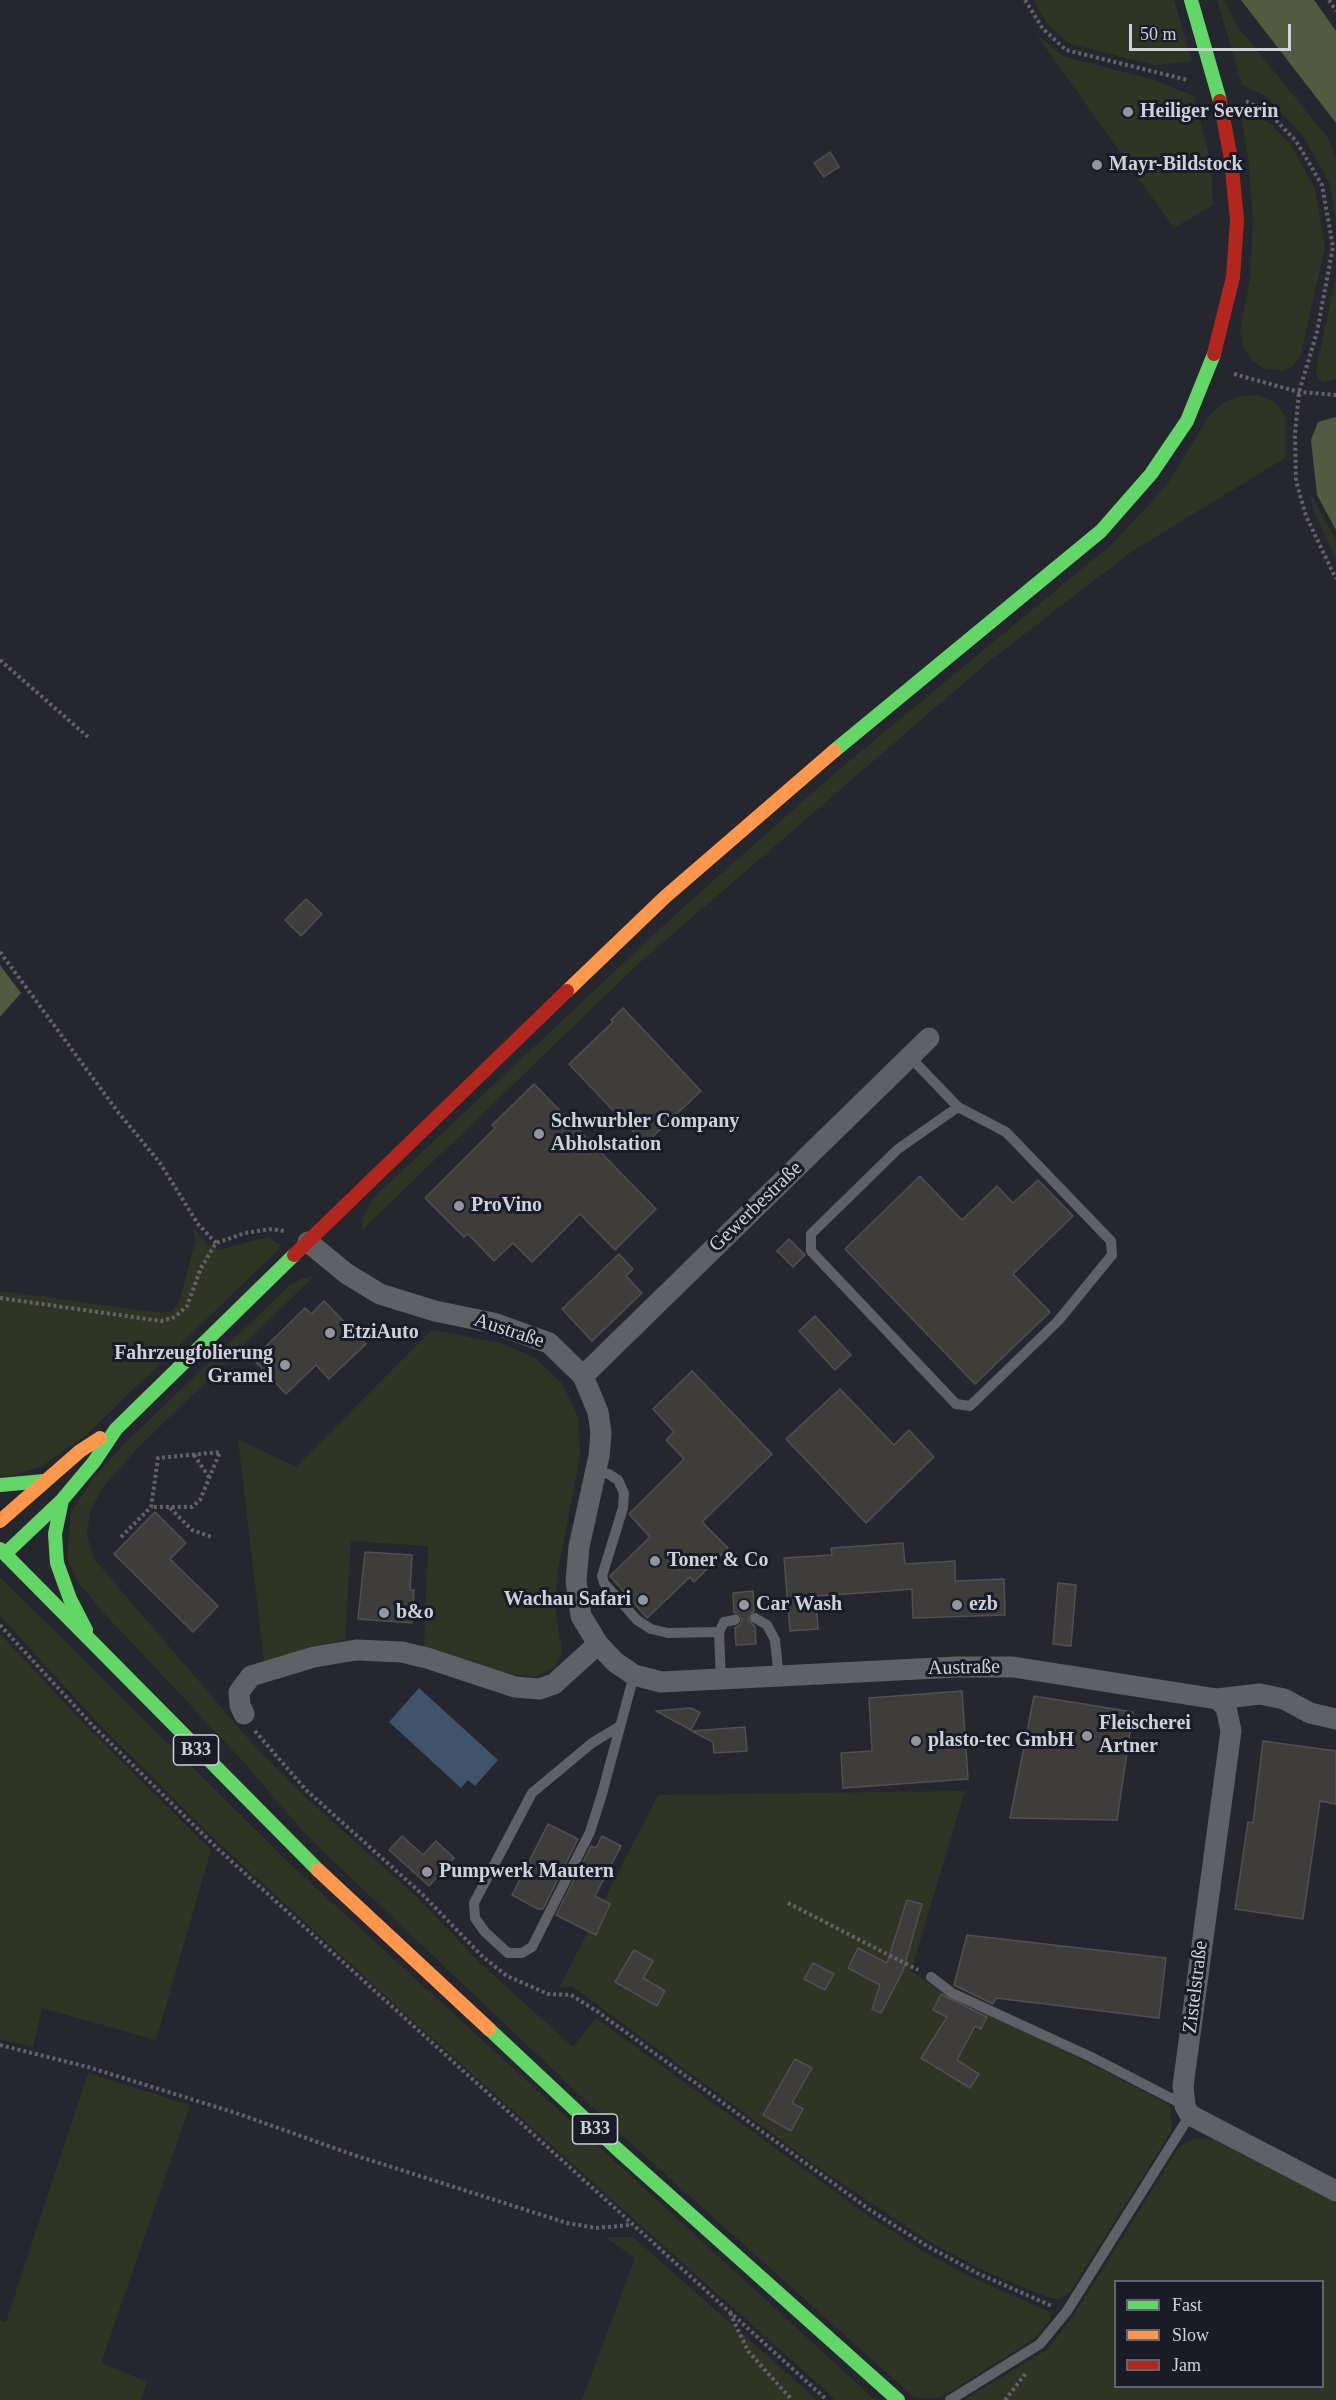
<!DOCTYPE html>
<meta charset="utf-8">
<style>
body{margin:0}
#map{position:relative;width:1336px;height:2400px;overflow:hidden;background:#26272e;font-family:"Times New Roman",serif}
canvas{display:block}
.legend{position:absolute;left:1114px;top:2280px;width:210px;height:108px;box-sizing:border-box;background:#191c27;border:2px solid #62646e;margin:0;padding:8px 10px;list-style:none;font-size:18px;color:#cfd1d9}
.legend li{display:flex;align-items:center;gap:12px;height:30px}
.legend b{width:30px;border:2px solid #62646e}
.scale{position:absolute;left:1129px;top:24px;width:162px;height:27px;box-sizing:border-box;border:3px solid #cfd1d9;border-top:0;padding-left:8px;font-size:18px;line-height:21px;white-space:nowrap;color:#cfd1d9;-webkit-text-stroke:4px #191c27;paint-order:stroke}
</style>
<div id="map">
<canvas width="1336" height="2400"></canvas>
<ul class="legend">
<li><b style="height:8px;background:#63d668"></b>Fast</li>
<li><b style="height:8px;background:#ff974d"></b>Slow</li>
<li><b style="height:8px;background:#b3261e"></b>Jam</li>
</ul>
<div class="scale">50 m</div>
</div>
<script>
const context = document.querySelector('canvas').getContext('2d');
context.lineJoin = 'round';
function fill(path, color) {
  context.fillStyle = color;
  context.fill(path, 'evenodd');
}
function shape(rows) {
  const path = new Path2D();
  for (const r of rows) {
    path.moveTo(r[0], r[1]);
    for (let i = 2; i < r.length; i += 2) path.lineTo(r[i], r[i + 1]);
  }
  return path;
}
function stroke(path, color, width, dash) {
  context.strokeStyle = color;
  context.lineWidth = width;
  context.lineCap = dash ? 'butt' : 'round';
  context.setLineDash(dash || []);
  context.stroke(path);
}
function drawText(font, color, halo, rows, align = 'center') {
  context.font = font + ' "Times New Roman",serif';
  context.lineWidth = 6;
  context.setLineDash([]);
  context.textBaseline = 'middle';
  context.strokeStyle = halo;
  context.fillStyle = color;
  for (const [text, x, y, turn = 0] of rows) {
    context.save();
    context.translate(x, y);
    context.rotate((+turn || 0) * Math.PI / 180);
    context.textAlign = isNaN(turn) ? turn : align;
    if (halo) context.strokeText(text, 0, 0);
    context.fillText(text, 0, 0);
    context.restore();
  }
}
const green = shape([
 [1033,0,1174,0,1192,61,1155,65,1070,44,1048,25],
 [1217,0,1224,0,1237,26,1328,138,1336,159,1336,217,1329,182,1303,136,1266,96,1242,85],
 [1036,34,1063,56,1154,80,1194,96,1211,164,1213,205,1174,228],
 [1241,117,1255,118,1270,123,1291,145,1315,189,1325,247,1300,357,1292,367,1283,371,1263,368,1253,361,1244,348,1240,331,1250,279,1253,219,1248,156],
 [1336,277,1336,379,1323,382,1318,378,1316,370],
 [1257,395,1275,402,1285,416,1285,458,1131,552,987,663,638,964,361,1231,364,1215,374,1197,678,912,836,772,1112,544,1167,485,1209,416,1224,402,1241,396],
 [1309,491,1336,540,1336,559,1314,512],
 [193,1228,207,1244,218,1250,268,1237,280,1245,277,1251,86,1435,42,1466,12,1476,0,1475,0,1291,161,1313,172,1311,179,1302,196,1240],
 [314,1276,137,1449,104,1486,90,1511,87,1536,94,1559,257,1749,302,1794,418,1898,477,1960,573,2047,596,2018,867,2215,926,2253,973,2278,1050,2312,1051,2319,1035,2338,952,2391,938,2398,915,2398,626,2139,308,1837,241,1759,102,1611,78,1582,67,1559,71,1513,94,1477,128,1440,290,1285,301,1279],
 [432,1330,501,1343,535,1358,562,1383,578,1417,580,1456,557,1576,556,1615,562,1652,555,1667,535,1677,501,1672,424,1647,428,1546,351,1541,345,1640,311,1647,264,1661,238,1439,296,1467],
 [0,1577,289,1863,875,2400,836,2400,401,2010,221,1845,98,1723,5,1621,0,1614],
 [0,1634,90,1730,211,1850,156,2040,42,2008,33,2047,0,2039],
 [965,1791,911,1971,942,1992,977,2011,985,2012,1087,2062,1170,2105,1172,2130,1070,2292,1059,2299,1047,2297,980,2269,927,2240,819,2168,572,1986,559,1988,658,1795],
 [88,2073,190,2105,101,2363,147,2382,141,2400,0,2400,0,2320,6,2322],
 [1195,2138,1215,2140,1336,2203,1336,2400,964,2400,1048,2349,1074,2315,1179,2147],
 [1116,2282,1322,2282,1322,2386,1116,2386],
 [605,2237,633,2237,817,2400,582,2400,635,2258]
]);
const forest = shape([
 [1241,0,1314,0,1336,31,1336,123],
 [1336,417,1336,530,1317,495,1311,440,1318,422],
 [0,965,21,993,0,1017]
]);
const water = shape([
 [419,1688,498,1760,475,1786,468,1780,461,1788,389,1722]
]);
const building = shape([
 [830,152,839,167,824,177,814,163,830,152],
 [306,899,322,914,301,936,285,920,306,899],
 [623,1008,701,1091,645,1144,569,1064,613,1022,611,1020,623,1008],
 [534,1084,656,1209,615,1250,580,1214,532,1262,513,1243,494,1261,468,1234,464,1237,425,1198,495,1128,492,1125,534,1084],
 [920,1176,962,1220,997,1186,1013,1203,1038,1180,1073,1216,1013,1274,1050,1312,975,1384,845,1249,920,1176],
 [789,1239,805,1255,793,1267,777,1251,789,1239],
 [619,1254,633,1269,626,1276,642,1293,592,1341,562,1309,619,1254],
 [324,1301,366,1344,329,1379,316,1365,286,1394,253,1359,305,1308,311,1314,324,1301],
 [815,1316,851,1355,835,1370,799,1331,815,1316],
 [692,1371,772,1454,702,1522,728,1548,694,1582,690,1577,647,1618,610,1576,650,1537,629,1514,684,1459,666,1440,674,1432,653,1409,692,1371],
 [840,1389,894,1445,909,1430,934,1457,866,1523,786,1439,840,1389],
 [155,1512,186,1543,170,1559,218,1606,193,1632,114,1554,155,1512],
 [903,1543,905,1564,955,1561,955,1581,1004,1579,1005,1615,913,1618,912,1589,889,1591,816,1596,818,1629,790,1631,784,1558,832,1555,831,1548,903,1543],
 [365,1552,412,1555,410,1590,414,1590,412,1623,358,1619,365,1552],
 [1058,1583,1076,1585,1071,1646,1053,1644,1058,1583],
 [753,1591,754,1611,748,1619,755,1627,756,1644,736,1645,735,1628,740,1625,742,1619,734,1613,733,1593,753,1591],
 [962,1691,968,1779,843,1788,841,1753,872,1751,869,1698,962,1691],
 [1034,1696,1133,1712,1117,1820,1010,1818,1034,1696],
 [691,1708,700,1713,691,1730,656,1711,691,1708],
 [745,1727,747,1751,714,1753,713,1742,692,1731,745,1727],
 [1263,1741,1336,1751,1336,1804,1320,1801,1303,1919,1235,1909,1248,1822,1253,1823,1263,1741],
 [548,1824,578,1839,543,1909,538,1909,512,1895,548,1824],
 [402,1836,423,1855,436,1841,454,1858,429,1886,389,1850,402,1836],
 [602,1836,621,1846,595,1896,610,1904,596,1935,556,1915,591,1846,596,1848,602,1836],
 [907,1900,922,1904,903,1971,881,2013,872,2009,880,1985,848,1968,858,1948,887,1963,907,1900],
 [967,1935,1166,1958,1159,2018,996,1998,993,2004,954,1985,967,1935],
 [634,1950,653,1961,643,1978,665,1991,657,2006,615,1982,634,1950],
 [813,1963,834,1974,825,1990,804,1979,813,1963],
 [941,1994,987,2017,981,2029,975,2026,957,2060,979,2074,970,2088,921,2058,947,2017,933,2010,941,1994],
 [795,2059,812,2068,792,2103,803,2109,791,2131,763,2115,795,2059]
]);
const path = shape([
 [1025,0,1043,29,1066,50,1188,80],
 [1329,0,1336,11],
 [1246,101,1268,112,1296,141,1322,185,1333,247,1317,332,1299,392,1295,434,1296,481,1306,516,1336,579],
 [1234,374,1299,392,1336,395],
 [0,660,88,737],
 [0,952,118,1112,160,1163,198,1224,216,1243],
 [0,1298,161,1321,175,1317,187,1306,201,1268,216,1243,245,1233,272,1229,284,1231],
 [194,1455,209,1477],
 [170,1508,192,1530,212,1537],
 [121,1537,151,1507,158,1458,220,1452,200,1500,192,1507,151,1507],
 [0,1625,94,1727,218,1849,827,2400],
 [255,1731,306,1790,422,1894,482,1956,507,1976,548,1994,571,1995,598,2012,870,2210,927,2246,977,2273,1052,2306],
 [788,1903,918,1970],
 [0,2045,88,2067,236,2113,354,2155,567,2223,596,2228,630,2225],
 [730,2313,748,2351,792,2400],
 [1005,2400,1027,2372]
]);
const lane = shape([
 [910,1057,958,1107,1006,1132,1111,1241,1112,1255,1058,1321,970,1406,956,1404,811,1251,811,1234,898,1149,958,1107],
 [596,1471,609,1474,618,1480,624,1493,623,1508,602,1576,604,1583,637,1620,651,1629,668,1633,719,1632],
 [755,1618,767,1625,775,1640,779,1678],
 [721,1680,719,1632,724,1622,735,1620],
 [620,1726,592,1743,532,1793,474,1903,475,1918,485,1932,508,1953,522,1953,532,1947,590,1832,602,1794,634,1675],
 [931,1977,952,1993,1091,2057,1184,2105],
 [950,2400,1040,2344,1067,2311,1190,2115]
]);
const street = shape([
 [308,1242,347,1274,380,1294,435,1311,493,1323,549,1343,583,1376,598,1412,601,1433,599,1456,579,1547,576,1581,581,1616,598,1644,615,1662,634,1675,661,1682,957,1667,1013,1667,1217,1699,1260,1694,1284,1699,1310,1713,1336,1719],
 [583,1376,929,1038],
 [1217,1699,1226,1707,1231,1731,1183,2086,1185,2106,1190,2115,1336,2191],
 [244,1714,240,1705,239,1692,251,1676,314,1657,356,1650,402,1652,427,1658,515,1687,539,1689,554,1684,598,1644]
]);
const fast = shape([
 [1191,0,1220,101],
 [834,751,1101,531,1151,474,1187,421,1214,354],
 [0,1485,44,1481],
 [62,1500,55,1534,57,1563,70,1599,86,1630],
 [0,1549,318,1870],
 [5,1554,62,1500,94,1462,116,1429,294,1255],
 [489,2029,616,2148,898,2400]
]);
const slow = shape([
 [567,991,665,897,834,751],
 [0,1521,80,1451,100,1438],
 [318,1870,489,2029]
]);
const jam = shape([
 [1214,354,1233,277,1237,220,1231,159,1220,101],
 [294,1255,567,991]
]);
const markers = [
 [1128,112,6,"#94969d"],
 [1097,165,6,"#94969d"],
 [539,1134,6,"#94969d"],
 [459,1206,6,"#94969d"],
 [330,1333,6,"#94969d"],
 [285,1365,6,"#94969d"],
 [655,1561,6,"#94969d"],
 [643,1600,6,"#94969d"],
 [744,1605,6,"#94969d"],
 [957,1605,6,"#94969d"],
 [384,1613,6,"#94969d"],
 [1087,1736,6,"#94969d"],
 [916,1741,6,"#94969d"],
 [427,1872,6,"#94969d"]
];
const shields = [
 [196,1750,45],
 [595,2129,45]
];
const shieldNames = [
 ["B33",196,1750],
 ["B33",595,2129]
];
const poiNames = [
 ["Heiliger Severin",1140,112],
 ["Mayr-Bildstock",1109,165],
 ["Schwurbler Company",551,1122],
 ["Abholstation",551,1145],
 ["ProVino",471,1206],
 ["EtziAuto",342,1333],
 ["Fahrzeugfolierung",273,1354,"right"],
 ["Gramel",273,1377,"right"],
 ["Toner & Co",667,1561],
 ["Wachau Safari",631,1600,"right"],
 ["Car Wash",756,1605],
 ["ezb",969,1605],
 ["b&o",396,1613],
 ["Fleischerei",1099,1724],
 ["Artner",1099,1747],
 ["plasto-tec GmbH",928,1741],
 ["Pumpwerk Mautern",439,1872]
];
const streetNames = [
 ["Gewerbestraße",756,1207,-44],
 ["Austraße",509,1331,18],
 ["Austraße",964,1668,-1],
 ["Zistelstraße",1196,1987,-83]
];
fill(green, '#303424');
fill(forest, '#545a40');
fill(water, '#3f546b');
fill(building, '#3f3c3c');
stroke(building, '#514f51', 1.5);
stroke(path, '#626268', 4, [3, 3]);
stroke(lane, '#606166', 10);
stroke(street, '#606166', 21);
stroke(fast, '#63d668', 14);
stroke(slow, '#ff974d', 14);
stroke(jam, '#b3261e', 14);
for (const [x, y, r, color] of markers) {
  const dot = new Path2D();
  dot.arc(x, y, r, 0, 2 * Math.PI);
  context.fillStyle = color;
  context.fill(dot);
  stroke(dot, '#191c27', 2);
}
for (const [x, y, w] of shields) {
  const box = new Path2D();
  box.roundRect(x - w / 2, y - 15, w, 30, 4.5);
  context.fillStyle = '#191c27';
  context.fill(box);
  stroke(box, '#cfd1d9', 1.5);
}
drawText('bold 18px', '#cfd1d9', null, shieldNames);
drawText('bold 20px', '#cfd1d9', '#191c27', poiNames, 'left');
drawText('20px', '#cfd1d9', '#191c27', streetNames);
</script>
